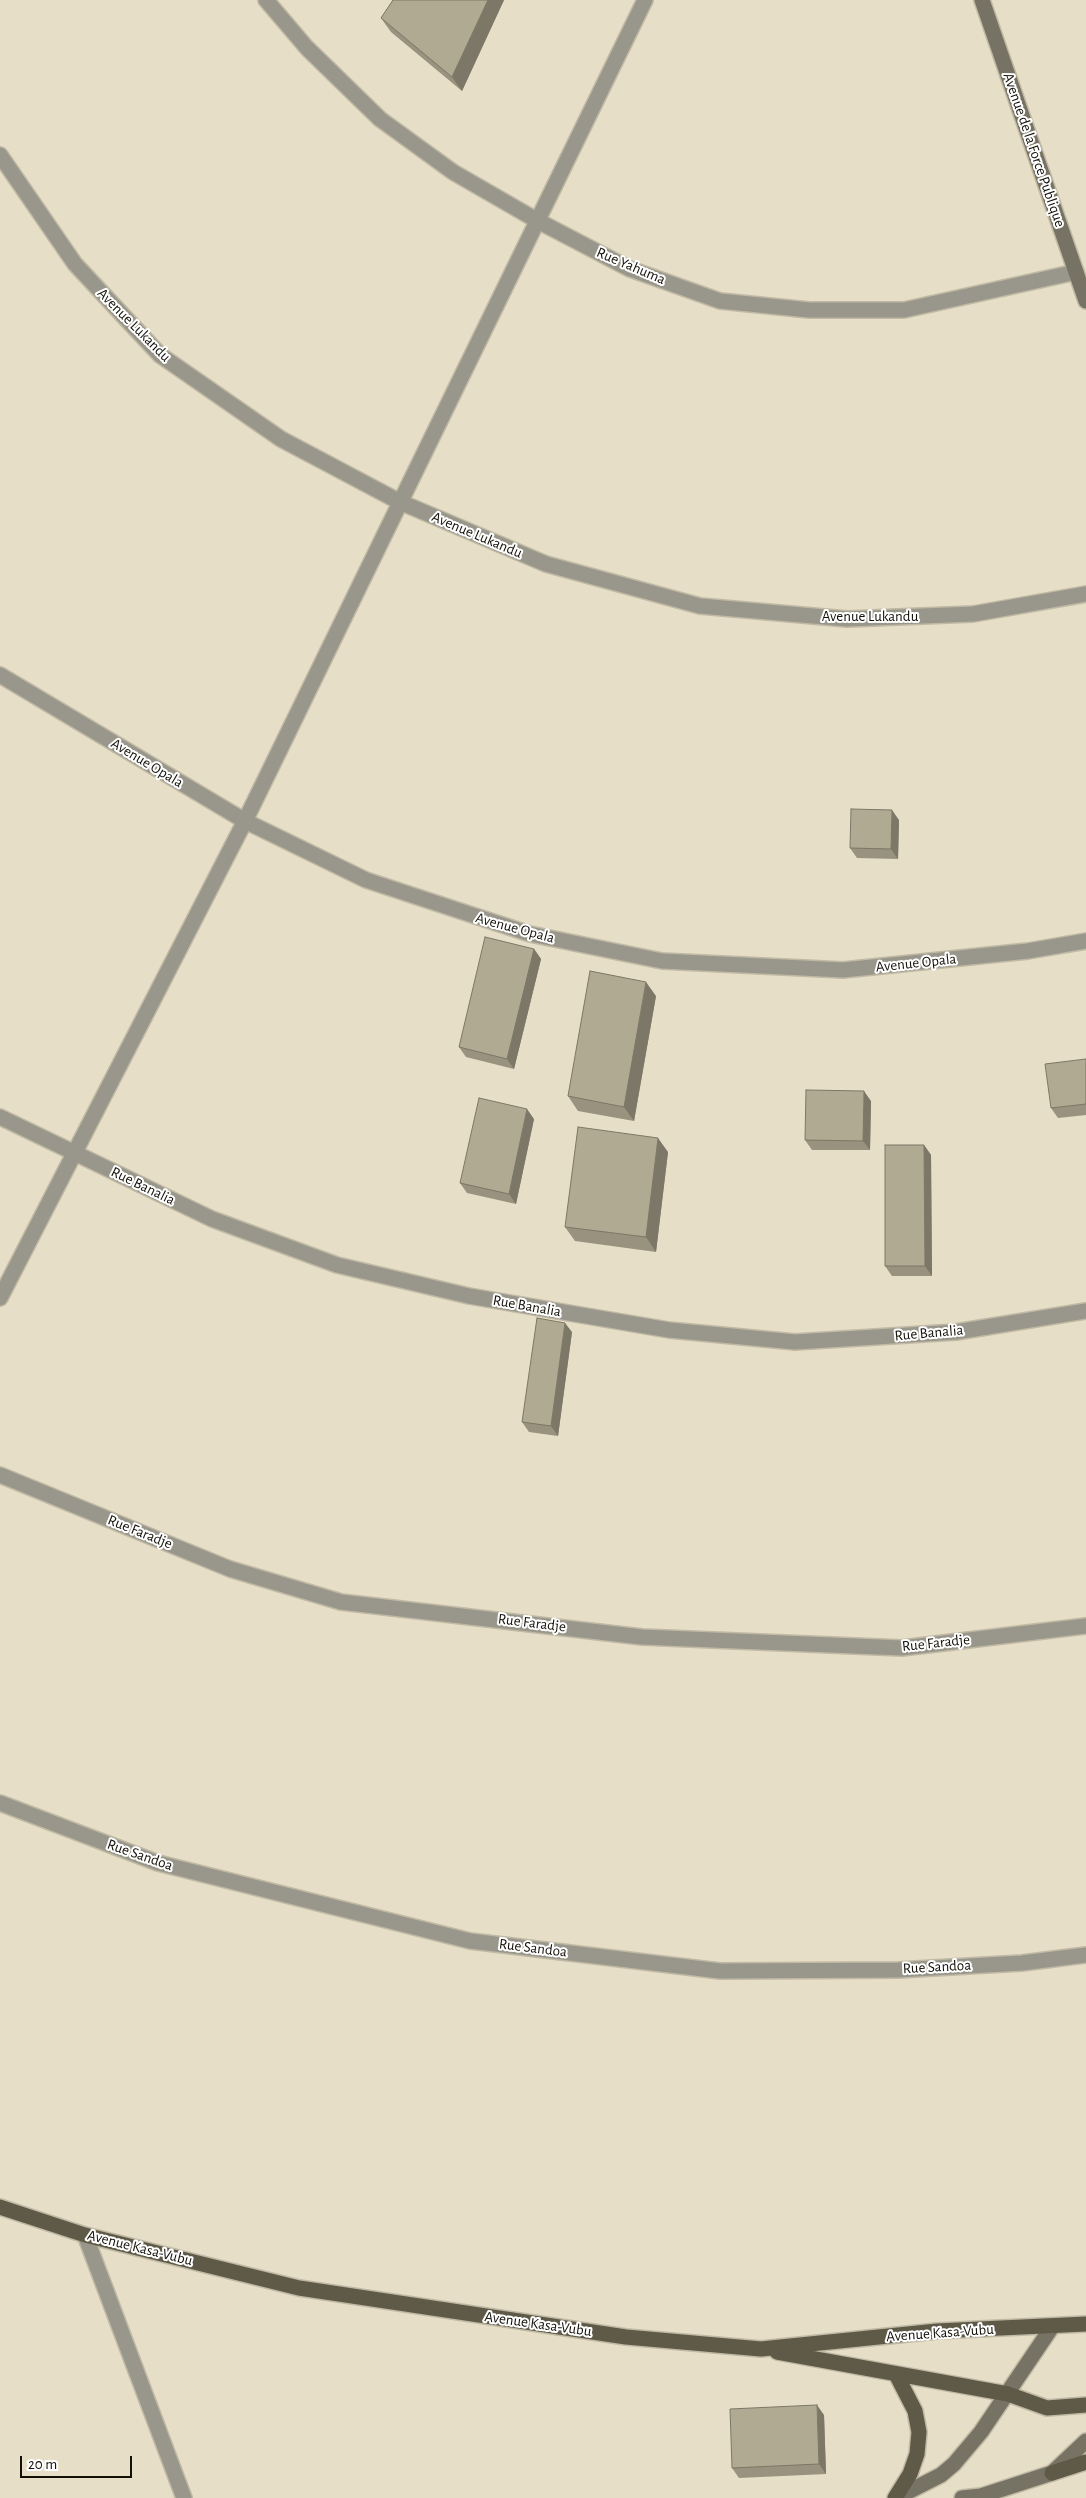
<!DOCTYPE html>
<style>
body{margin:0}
#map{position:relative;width:1086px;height:2498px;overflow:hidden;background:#e6dec6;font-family:"Alegreya Sans",sans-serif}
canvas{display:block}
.scale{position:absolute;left:20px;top:2456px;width:112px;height:22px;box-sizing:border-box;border:2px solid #131008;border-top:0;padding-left:6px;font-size:15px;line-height:18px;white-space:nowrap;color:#131008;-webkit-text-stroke:4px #fff;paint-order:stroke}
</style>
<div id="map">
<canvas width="1086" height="2498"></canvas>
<div class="scale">20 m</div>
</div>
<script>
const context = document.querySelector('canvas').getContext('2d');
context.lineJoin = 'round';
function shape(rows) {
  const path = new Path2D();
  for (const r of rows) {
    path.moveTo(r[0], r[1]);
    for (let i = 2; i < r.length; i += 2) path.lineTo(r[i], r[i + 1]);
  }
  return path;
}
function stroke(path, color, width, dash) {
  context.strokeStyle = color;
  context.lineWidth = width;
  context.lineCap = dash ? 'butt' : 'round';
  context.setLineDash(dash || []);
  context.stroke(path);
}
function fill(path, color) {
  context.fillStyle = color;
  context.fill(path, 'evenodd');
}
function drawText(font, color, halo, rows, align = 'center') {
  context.font = font + ' "Alegreya Sans",sans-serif';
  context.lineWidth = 4;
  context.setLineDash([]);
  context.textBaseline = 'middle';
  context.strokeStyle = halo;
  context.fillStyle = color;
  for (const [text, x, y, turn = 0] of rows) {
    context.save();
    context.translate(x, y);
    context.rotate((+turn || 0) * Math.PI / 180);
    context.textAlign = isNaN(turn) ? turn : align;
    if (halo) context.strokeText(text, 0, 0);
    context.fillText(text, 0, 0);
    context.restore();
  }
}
const street = shape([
 [266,0,307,48,380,119,453,172,538,221,630,269,720,301,809,310,904,310,1076,272],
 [0,155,75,264,160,355,281,439,400,502,546,564,700,606,847,619,973,614,1086,594],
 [0,675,245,821,366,880,530,934,662,961,843,970,1028,951,1086,941],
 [0,1117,212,1219,337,1265,469,1296,669,1330,795,1342,956,1332,1086,1311],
 [0,1298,245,821,645,0],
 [0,1475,230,1569,341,1602,642,1637,902,1648,1086,1626],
 [0,1803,158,1863,470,1941,720,1971,898,1970,1022,1963,1086,1955],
 [85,2235,184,2498]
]);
const secondary = shape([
 [982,0,1086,301],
 [896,2498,941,2475,954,2464,981,2432,1052,2327],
 [962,2498,981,2496,1052,2473,1086,2441]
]);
const primary = shape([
 [0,2207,85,2235,299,2288,626,2337,761,2349,937,2331,1086,2324],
 [777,2352,1008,2394,1047,2408,1086,2405],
 [1052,2473,1086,2462],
 [895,2498,910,2474,917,2454,919,2432,915,2411,897,2376]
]);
const wall = shape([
 [393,0,504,0,462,91,391,32,381,18],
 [899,820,898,859,857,858,850,848],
 [534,949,541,959,514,1069,466,1057,459,1047],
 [656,996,634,1121,578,1111,568,1096],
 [1086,1059,1086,1115,1058,1118,1051,1108],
 [871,1101,870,1150,812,1150,805,1140],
 [534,1119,516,1204,467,1193,460,1183],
 [924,1145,931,1155,932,1276,892,1276,885,1266],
 [668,1152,656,1252,575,1241,565,1227],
 [572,1332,558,1436,529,1432,522,1422],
 [824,2415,826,2474,739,2478,732,2468]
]);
const shadedWall = shape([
 [488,0,504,0,462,91,452,77],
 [892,810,899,820,898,859,891,849],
 [534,949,541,959,514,1069,507,1059],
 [646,982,656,996,634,1121,624,1107],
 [864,1091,871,1101,870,1150,863,1141],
 [527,1109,534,1119,516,1204,509,1194],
 [658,1138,668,1152,656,1252,646,1237],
 [924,1145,931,1155,932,1276,925,1266],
 [565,1323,572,1332,558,1436,551,1426],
 [817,2405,824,2415,826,2474,819,2464]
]);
const building = shape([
 [393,0,488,0,452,77,381,18,393,0],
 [851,809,892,810,891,849,850,848,851,809],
 [485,937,534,949,507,1059,459,1047,485,937],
 [590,971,646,982,624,1107,568,1096,590,971],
 [1086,1059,1086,1104,1051,1108,1045,1064,1086,1059],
 [806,1090,864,1091,863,1141,805,1140,806,1090],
 [479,1098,527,1109,509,1194,460,1183,479,1098],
 [578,1127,658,1138,646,1237,565,1227,578,1127],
 [885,1145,924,1145,925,1266,885,1266,885,1145],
 [537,1318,565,1323,551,1426,522,1422,537,1318],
 [817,2405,819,2464,732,2468,730,2409,817,2405]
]);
const streetNames = [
 ["Avenue de la Force Publique",1034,150,71],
 ["Rue Yahuma",631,266,23],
 ["Avenue Lukandu",134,325,45],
 ["Avenue Lukandu",477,535,23],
 ["Avenue Lukandu",870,616],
 ["Avenue Opala",147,763,31],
 ["Avenue Opala",515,928,15],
 ["Avenue Opala",916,963,-6],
 ["Rue Banalia",143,1186,26],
 ["Rue Banalia",527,1306,10],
 ["Rue Banalia",929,1333,-5],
 ["Rue Faradje",140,1532,22],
 ["Rue Faradje",532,1623,7],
 ["Rue Faradje",936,1643,-6],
 ["Rue Sandoa",140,1855,19],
 ["Rue Sandoa",533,1948,7],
 ["Rue Sandoa",937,1967,-3],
 ["Avenue Kasa-Vubu",140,2248,14],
 ["Avenue Kasa-Vubu",538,2324,8],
 ["Avenue Kasa-Vubu",940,2333,-4]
];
stroke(street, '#c0b9a4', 18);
stroke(secondary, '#c0b9a4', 18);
stroke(primary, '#c0b9a4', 18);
stroke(street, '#99968b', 15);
stroke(secondary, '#777364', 15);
stroke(primary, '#5f5a48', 15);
fill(wall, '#98927e');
fill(shadedWall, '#7c7766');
fill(building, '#b1aa92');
stroke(building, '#7c7766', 1);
drawText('15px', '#131008', '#fff', streetNames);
</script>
